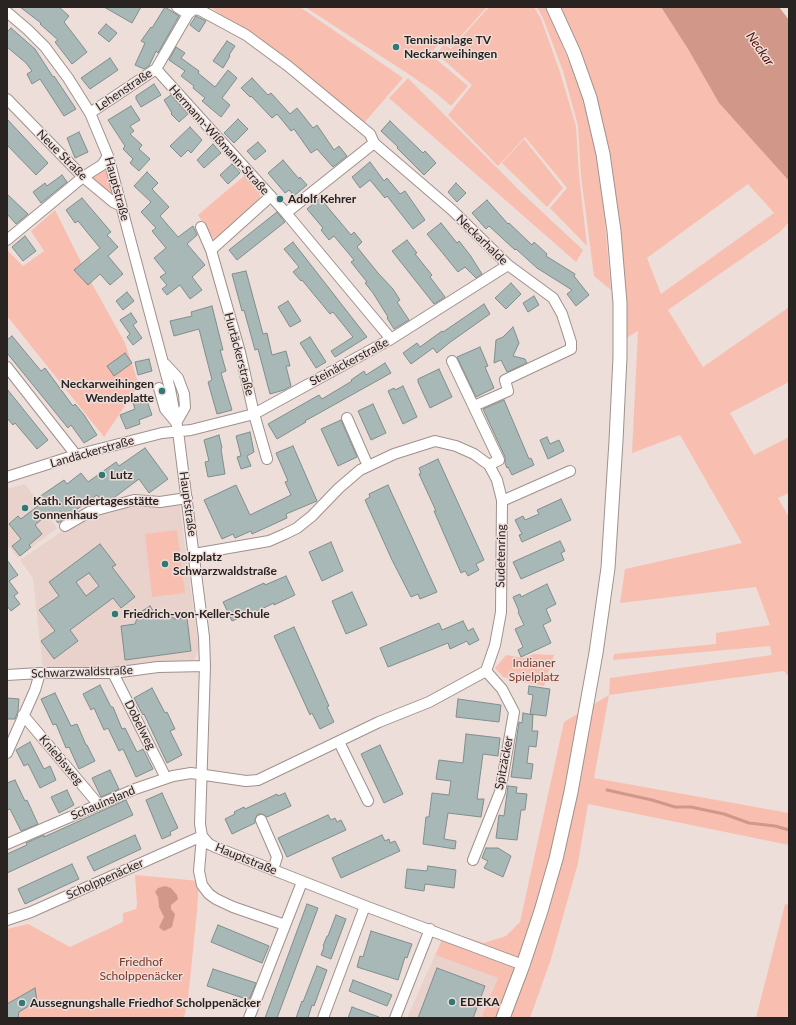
<!DOCTYPE html>
<meta charset="utf-8">
<style>
body{margin:0}
#map{position:relative;width:796px;height:1025px;overflow:hidden;background:#eddeda;font-family:Lato,sans-serif}
canvas{display:block}
.frame{position:absolute;inset:0;border:8px solid #292322;pointer-events:none}
</style>
<div id="map">
<canvas width="796" height="1025"></canvas>
<div class="frame"></div>
</div>
<script>
const context = document.querySelector('canvas').getContext('2d');
context.lineJoin = 'round';
function fill(path, color) {
  context.fillStyle = color;
  context.fill(path, 'evenodd');
}
function shape(rows) {
  const path = new Path2D();
  for (const r of rows) {
    path.moveTo(r[0], r[1]);
    for (let i = 2; i < r.length; i += 2) path.lineTo(r[i], r[i + 1]);
  }
  return path;
}
function stroke(path, color, width, dash) {
  context.strokeStyle = color;
  context.lineWidth = width;
  context.lineCap = dash ? 'butt' : 'round';
  context.setLineDash(dash || []);
  context.stroke(path);
}
function drawText(font, color, halo, rows, align = 'center') {
  context.font = font + ' Lato,sans-serif';
  context.lineWidth = 3;
  context.setLineDash([]);
  context.textBaseline = 'middle';
  context.strokeStyle = halo;
  context.fillStyle = color;
  for (const [text, x, y, turn = 0] of rows) {
    context.save();
    context.translate(x, y);
    context.rotate((+turn || 0) * Math.PI / 180);
    context.textAlign = isNaN(turn) ? turn : align;
    if (halo) context.strokeText(text, 0, 0);
    context.fillText(text, 0, 0);
    context.restore();
  }
}
const built = shape([
 [25,484,57,528,18,558,7,544,7,489],
 [179,501,199,649,194,660,124,667,43,669,33,578,20,560,61,532,100,510,138,503],
 [435,955,498,978,481,1018,407,1018]
]);
const green = shape([
 [213,7,300,7,403,78,364,123,212,8],
 [305,7,409,8,487,7,451,47,442,40,430,54,468,86,451,106,436,93,410,75],
 [489,7,534,7,541,19,560,72,576,126,579,175,587,246,550,208,567,188,525,137,498,166,448,115,472,85,437,54,444,44,451,49],
 [537,7,545,7,551,19,581,90,600,167,611,290,594,276,581,176,578,126,563,71,543,18],
 [559,7,661,7,688,49,719,103,789,181,789,222,780,232,668,310,703,367,789,307,789,382,730,413,754,455,789,437,789,493,778,498,789,517,789,677,784,671,609,695,594,778,789,813,789,845,588,804,578,863,551,959,530,1018,481,1018,498,978,435,955,446,931,484,943,506,936,520,922,564,722,609,695,610,678,772,655,770,646,613,660,614,654,716,644,716,633,770,625,756,587,620,603,625,569,742,543,680,435,632,453,638,331,625,339,620,221,600,114,584,60],
 [748,184,774,213,661,294,647,258],
 [408,78,522,193,583,250,576,262,389,98],
 [524,139,563,188,547,207,502,163],
 [103,170,106,171,112,192,111,194,91,178],
 [244,176,259,193,260,196,259,201,215,241,198,215],
 [55,210,90,280,125,343,139,385,104,437,7,316,7,250,23,266,44,251,31,231],
 [177,530,185,593,152,597,145,534],
 [534,654,554,655,544,686,517,681,503,677,495,668,506,655,523,658],
 [135,875,199,881,197,911,188,999,184,1018,7,1018,7,929,28,924,70,947,123,922,123,913,136,909,137,904],
 [785,904,789,905,789,1012,787,1018,756,1018]
]);
const water = shape([
 [661,7,779,7,789,20,789,181,719,103,688,49],
 [165,886,171,888,177,895,178,899,176,901,171,905,171,909,175,914,172,927,164,931,161,929,159,927,164,917,159,907,158,897,155,892,158,888]
]);
const stream = shape([
 [607,790,652,800,675,807,691,807,724,814,749,823,775,826,789,830]
]);
const building = shape([
 [20,7,59,7,69,16,64,22,87,52,72,64,55,42,58,40,40,24,41,23,20,7],
 [104,7,141,7,132,23,104,7],
 [165,7,179,16,158,53,156,51,149,66,144,69,135,65,145,43,141,41,151,27,152,28,165,7],
 [196,16,206,21,199,32,190,25,196,16],
 [106,24,117,33,109,42,98,33,106,24],
 [11,28,35,49,53,77,54,76,76,109,64,116,40,79,32,84,27,74,32,71,26,63,7,47,7,32,11,28],
 [227,41,235,46,229,55,230,56,223,68,213,61,227,41],
 [176,47,185,53,181,58,199,71,198,73,215,87,228,70,237,78,222,98,230,105,221,117,202,101,205,98,193,88,194,86,181,76,185,71,169,60,176,47],
 [110,58,118,70,90,89,81,78,110,58],
 [252,78,268,95,271,93,290,114,297,108,313,128,317,125,334,150,339,146,347,156,333,167,317,149,311,153,294,129,291,131,277,114,272,118,251,96,250,97,241,88,252,78],
 [154,84,161,95,141,107,136,99,136,96,154,84],
 [171,95,188,114,179,122,171,114,172,113,164,100,171,95],
 [131,106,140,120,130,126,134,131,130,134,142,145,139,149,150,159,139,171,130,163,133,159,123,149,125,146,108,120,131,106],
 [7,119,48,163,36,175,7,145,7,119],
 [238,119,248,129,234,143,224,133,238,119],
 [390,121,423,153,425,151,436,163,424,175,397,148,398,147,381,131,390,121],
 [190,127,202,140,191,153,188,150,181,157,170,146,190,127],
 [79,132,88,152,75,158,67,138,79,132],
 [258,142,266,151,255,160,247,151,258,142],
 [213,144,221,153,204,168,197,160,213,144],
 [283,160,299,179,300,177,307,185,294,196,289,190,285,193,268,173,283,160],
 [370,162,384,181,387,178,400,194,405,191,425,220,413,229,387,196,385,198,370,180,360,188,352,177,370,162],
 [232,164,240,173,228,184,220,175,232,164],
 [147,172,158,183,152,189,169,207,160,216,178,237,193,226,197,235,187,244,205,265,192,277,202,290,190,299,180,285,167,295,162,289,167,285,160,277,166,273,154,258,166,248,152,231,156,228,141,212,151,202,134,186,147,172],
 [62,175,67,182,41,203,33,192,45,183,47,186,62,175],
 [456,183,466,193,457,202,448,192,456,183],
 [7,194,28,214,16,224,7,214,7,194],
 [82,198,111,232,107,235,118,247,108,256,123,274,110,285,100,274,88,285,74,270,100,248,78,221,75,223,66,210,82,198],
 [320,198,351,235,354,232,362,242,357,247,378,273,393,289,400,300,397,302,409,320,394,329,387,318,388,317,373,293,365,283,367,282,351,262,354,260,334,236,329,240,321,230,323,228,307,209,320,198],
 [487,200,508,224,509,223,532,245,534,242,547,254,546,256,575,274,574,276,589,295,576,306,567,294,572,290,537,268,516,249,515,250,489,226,486,229,472,213,487,200],
 [277,212,285,222,237,260,229,250,277,212],
 [441,223,457,243,459,241,470,255,482,274,476,278,465,267,458,272,436,245,427,234,441,223],
 [25,236,36,251,23,261,12,247,25,236],
 [407,240,417,253,415,254,432,275,430,277,445,297,434,304,392,251,407,240],
 [293,242,367,337,335,357,331,351,353,337,333,312,330,314,302,280,301,281,293,272,299,267,284,249,293,242],
 [246,271,263,334,267,333,272,355,286,351,290,366,286,366,291,386,284,390,270,394,258,349,255,350,244,310,242,311,232,274,246,271],
 [511,283,521,294,506,309,495,298,511,283],
 [127,292,134,301,123,310,116,301,127,292],
 [534,296,539,305,528,312,523,303,534,296],
 [288,301,301,321,290,327,278,307,288,301],
 [484,304,490,314,449,343,437,353,433,348,411,364,403,353,417,343,420,347,442,331,443,332,484,304],
 [212,306,223,350,220,350,226,371,221,373,232,410,217,414,208,382,212,380,199,329,174,336,170,321,192,316,191,312,212,306],
 [131,313,137,322,133,325,142,338,133,345,127,337,130,334,120,320,131,313],
 [513,327,519,343,513,356,525,359,527,363,507,372,501,360,494,363,496,340,503,337,513,327],
 [12,336,41,371,45,368,73,406,75,404,84,415,97,435,84,443,71,425,68,428,7,353,7,340,12,336],
 [310,337,326,362,316,368,300,343,310,337],
 [480,347,488,366,485,367,494,388,476,397,457,357,480,347],
 [125,353,132,363,114,376,107,366,125,353],
 [149,359,152,371,138,375,135,362,149,359],
 [385,363,391,373,305,421,306,422,277,439,268,424,319,395,322,399,352,381,351,380,364,371,366,375,385,363],
 [439,369,452,397,430,408,418,382,418,379,439,369],
 [403,386,417,417,403,424,388,391,394,388,395,390,403,386],
 [7,389,48,440,37,449,15,423,13,425,7,418,7,389],
 [146,398,152,415,139,420,140,424,126,429,120,415,135,409,133,403,146,398],
 [504,400,529,459,531,458,534,465,512,475,508,467,507,468,505,463,505,457,483,409,504,400],
 [373,404,386,433,371,440,358,411,373,404],
 [341,420,357,457,338,466,321,429,341,420],
 [250,432,254,452,247,456,251,466,241,469,237,457,241,456,236,436,250,432],
 [219,435,222,448,221,449,225,474,208,477,205,462,209,461,204,440,219,435],
 [547,437,550,444,559,440,564,451,548,459,540,440,547,437],
 [293,446,317,501,286,514,287,518,252,534,251,531,235,538,233,534,222,539,204,500,236,485,250,515,291,495,285,482,288,481,276,453,293,446],
 [145,448,168,479,149,493,139,479,111,500,102,502,97,495,58,523,50,512,35,525,42,534,29,545,31,547,20,556,12,546,21,539,9,524,18,516,21,519,43,502,39,497,64,480,67,484,81,473,88,482,116,462,119,466,145,448],
 [438,459,484,560,476,564,479,570,468,576,465,571,461,573,434,511,436,511,419,474,421,473,419,468,438,459],
 [388,485,437,592,420,599,418,594,411,597,392,560,365,500,370,497,369,494,388,485],
 [561,499,571,520,522,542,519,535,522,534,515,520,523,516,525,520,539,514,537,510,561,499],
 [560,541,565,551,561,553,564,560,521,579,513,562,560,541],
 [331,542,343,571,322,581,309,552,331,542],
 [100,544,116,565,112,567,135,597,121,608,113,598,70,630,78,641,54,659,41,641,55,631,39,610,59,596,49,582,100,544],
 [89,573,99,586,86,596,76,582,89,573],
 [7,560,18,575,9,581,18,593,14,596,20,604,11,611,7,606,7,560],
 [286,576,295,595,274,605,274,603,253,613,253,612,232,621,223,602,264,583,265,585,286,576],
 [547,584,556,604,546,609,551,621,543,625,551,643,521,657,518,650,523,647,515,629,524,625,518,612,519,611,513,597,520,594,521,597,547,584],
 [352,592,367,625,346,634,332,601,352,592],
 [150,606,158,618,171,616,175,619,187,618,191,651,125,660,121,626,135,624,139,613,150,606],
 [463,621,468,631,473,628,479,640,469,645,467,641,450,649,448,643,388,667,380,648,439,623,442,630,463,621],
 [294,627,329,706,327,707,334,722,320,729,312,713,310,715,274,636,294,627],
 [100,685,111,707,113,707,122,729,125,728,137,752,143,749,153,769,136,777,123,749,119,751,108,728,104,730,94,708,91,710,83,694,100,685],
 [529,686,550,689,546,716,530,714,533,695,528,694,529,686],
 [152,688,165,713,167,712,175,729,170,731,182,755,167,763,144,714,143,715,134,698,152,688],
 [55,693,71,726,77,724,86,745,87,745,95,761,79,769,69,747,66,748,56,724,53,725,41,699,55,693],
 [7,698,19,699,18,711,15,719,7,719,7,698],
 [458,699,501,705,499,722,456,717,458,699],
 [523,713,533,715,532,731,538,731,536,747,529,746,527,763,533,764,531,779,511,777,519,722,522,723,523,713],
 [466,734,500,738,498,756,483,754,477,799,484,799,481,817,448,813,444,839,456,841,455,849,423,844,426,817,429,817,432,793,449,795,451,781,436,779,439,760,463,763,466,734],
 [30,742,44,769,50,766,56,780,40,788,28,764,24,766,16,750,30,742],
 [380,745,403,794,384,803,361,754,380,745],
 [110,770,119,789,101,797,92,778,110,770],
 [15,780,25,801,27,800,38,824,21,831,10,809,7,810,7,783,15,780],
 [508,786,517,787,516,793,527,794,525,810,521,810,517,840,496,838,499,815,504,816,508,786],
 [67,790,74,805,59,813,51,797,67,790],
 [162,793,178,828,170,832,171,835,162,839,146,800,162,793],
 [285,793,291,806,267,817,262,814,258,814,255,819,255,823,232,834,225,819,235,814,234,812,244,807,245,809,277,794,278,796,285,793],
 [126,800,133,815,7,873,7,854,27,845,26,843,44,835,44,837,126,800],
 [328,815,331,820,335,818,337,822,341,820,346,830,287,857,278,838,328,815],
 [135,835,141,849,94,871,87,857,135,835],
 [382,835,385,841,389,839,390,843,395,841,400,851,341,878,332,858,382,835],
 [486,848,498,848,511,856,503,877,484,868,488,861,482,858,486,848],
 [72,864,79,879,25,904,18,889,72,864],
 [428,866,456,870,454,888,425,884,424,891,405,888,407,869,427,871,428,866],
 [307,904,318,908,277,1018,265,1018,307,904],
 [336,915,346,919,331,959,321,955,324,947,323,946,327,936,328,936,336,915],
 [218,925,269,946,262,963,211,942,218,925],
 [371,931,412,944,407,958,405,957,398,980,357,967,360,956,363,957,371,931],
 [317,966,327,970,314,1006,312,1005,308,1018,296,1018,302,1001,303,1002,317,966],
 [437,968,485,986,473,1018,418,1018,437,968],
 [213,969,256,983,249,1000,207,986,213,969],
 [353,980,392,995,387,1006,349,991,353,980],
 [35,988,37,1001,19,1012,18,1018,7,1018,7,1004,35,988],
 [352,1007,379,1017,378,1018,348,1018,352,1007]
]);
const minor = shape([
 [177,7,188,14],
 [7,12,28,30,45,47,68,78,90,113,108,156,170,389,178,431,204,637,205,666,200,824,202,836,209,844,215,847,365,906,523,965],
 [156,69,286,213,391,339],
 [7,99,83,177,113,202,121,206],
 [90,113,156,69,188,14,193,10,198,9,246,35,288,66,370,134,374,143,452,210,508,265,553,298,562,314,571,342,571,349,505,380,508,391,474,406],
 [286,213,374,143],
 [201,227,211,250,240,352,254,414,267,459],
 [7,240,83,177,102,165,108,156],
 [211,250,271,196],
 [452,361,499,460,489,465],
 [165,364,178,378,184,394,185,407,176,423],
 [7,367,76,455],
 [159,388,165,409,175,421],
 [347,418,368,466],
 [7,477,76,455,162,433,191,430,254,414,391,339,508,265],
 [502,501,570,471],
 [65,526,89,512,134,500,160,502,187,498],
 [113,673,166,778],
 [7,675,40,673,113,673,158,667,205,666],
 [23,715,99,805],
 [339,742,368,801],
 [7,753,35,690,40,673],
 [261,820,275,852,277,857,273,870],
 [202,836,199,871,202,885,209,894,216,899,233,907,285,925],
 [7,844,135,789,173,776,191,773,246,781,258,780,379,722,429,702,486,671,495,645,501,612,502,500,497,480,489,465,474,454,456,446,435,441,394,454,360,470,339,488,312,516,297,528,285,534,269,541,194,554],
 [473,860,500,792,514,712,502,689,486,671],
 [7,920,31,912,202,836],
 [249,1018,302,882],
 [323,1018,365,906],
 [395,1018,430,929]
]);
const major = shape([
 [503,1018,523,965,541,911,556,859,571,792,596,653,608,568,616,441,620,357,620,303,614,231,603,154,590,98,574,53,553,7]
]);
const markers = [
 [396,47,4,"#307976"],
 [280,199,4,"#307976"],
 [162,391,4,"#307976"],
 [102,475,4,"#307976"],
 [25,508,4,"#307976"],
 [165,564,4,"#307976"],
 [115,614,4,"#307976"],
 [452,1002,4,"#307976"],
 [22,1003,4,"#307976"]
];
const poiNames = [
 ["Tennisanlage TV",404,40],
 ["Neckarweihingen",404,54],
 ["Adolf Kehrer",288,199],
 ["Neckarweihingen",154,384,"right"],
 ["Wendeplatte",154,398,"right"],
 ["Lutz",110,475],
 ["Kath. Kindertagesstätte",33,501],
 ["Sonnenhaus",33,515],
 ["Bolzplatz",173,557],
 ["Schwarzwaldstraße",173,571],
 ["Friedrich-von-Keller-Schule",123,614],
 ["EDEKA",460,1002],
 ["Aussegnungshalle Friedhof Scholppenäcker",30,1003]
];
const streetNames = [
 ["Lehenstraße",124,90,-34],
 ["Hermann-Wißmann-Straße",219,140,48],
 ["Neue Straße",62,155,45],
 ["Hauptstraße",117,189,75],
 ["Neckarhalde",482,240,44],
 ["Hurtäckerstraße",239,354,75],
 ["Steinäckerstraße",349,362,-28],
 ["Landäckerstraße",92,452,-16],
 ["Hauptstraße",188,504,82],
 ["Sudetenring",501,556,-89],
 ["Schwarzwaldstraße",82,672,-2],
 ["Dobelweg",140,725,63],
 ["Kniebisweg",61,760,50],
 ["Spitzäcker",504,763,-79],
 ["Schauinsland",103,803,-23],
 ["Hauptstraße",246,859,22],
 ["Scholppenäcker",105,879,-24]
];
const parkNames = [
 ["Indianer",534,663],
 ["Spielplatz",534,677],
 ["Friedhof",141,962],
 ["Scholppenäcker",141,976]
];
const waterNames = [
 ["Neckar",760,49,55]
];
fill(built, '#e9d2cb');
fill(green, '#f8bfb0');
fill(water, '#d19889');
stroke(stream, '#d19889', 3);
fill(building, '#a8b8b6');
stroke(building, '#7f8e8d', 1);
stroke(minor, '#9f918d', 12);
stroke(major, '#9f918d', 15);
stroke(minor, '#fff', 10);
stroke(major, '#fff', 13);
for (const [x, y, r, color] of markers) {
  const dot = new Path2D();
  dot.arc(x, y, r, 0, 2 * Math.PI);
  context.fillStyle = color;
  context.fill(dot);
  stroke(dot, '#eddeda', 1.5);
}
drawText('bold 12px', '#292322', '#eddeda', poiNames, 'left');
drawText('12px', '#292322', '#eddeda', streetNames);
drawText('12px', '#7e3726', '#eddeda', parkNames);
drawText('italic 13px', '#540f00', '#eddeda', waterNames);
</script>
